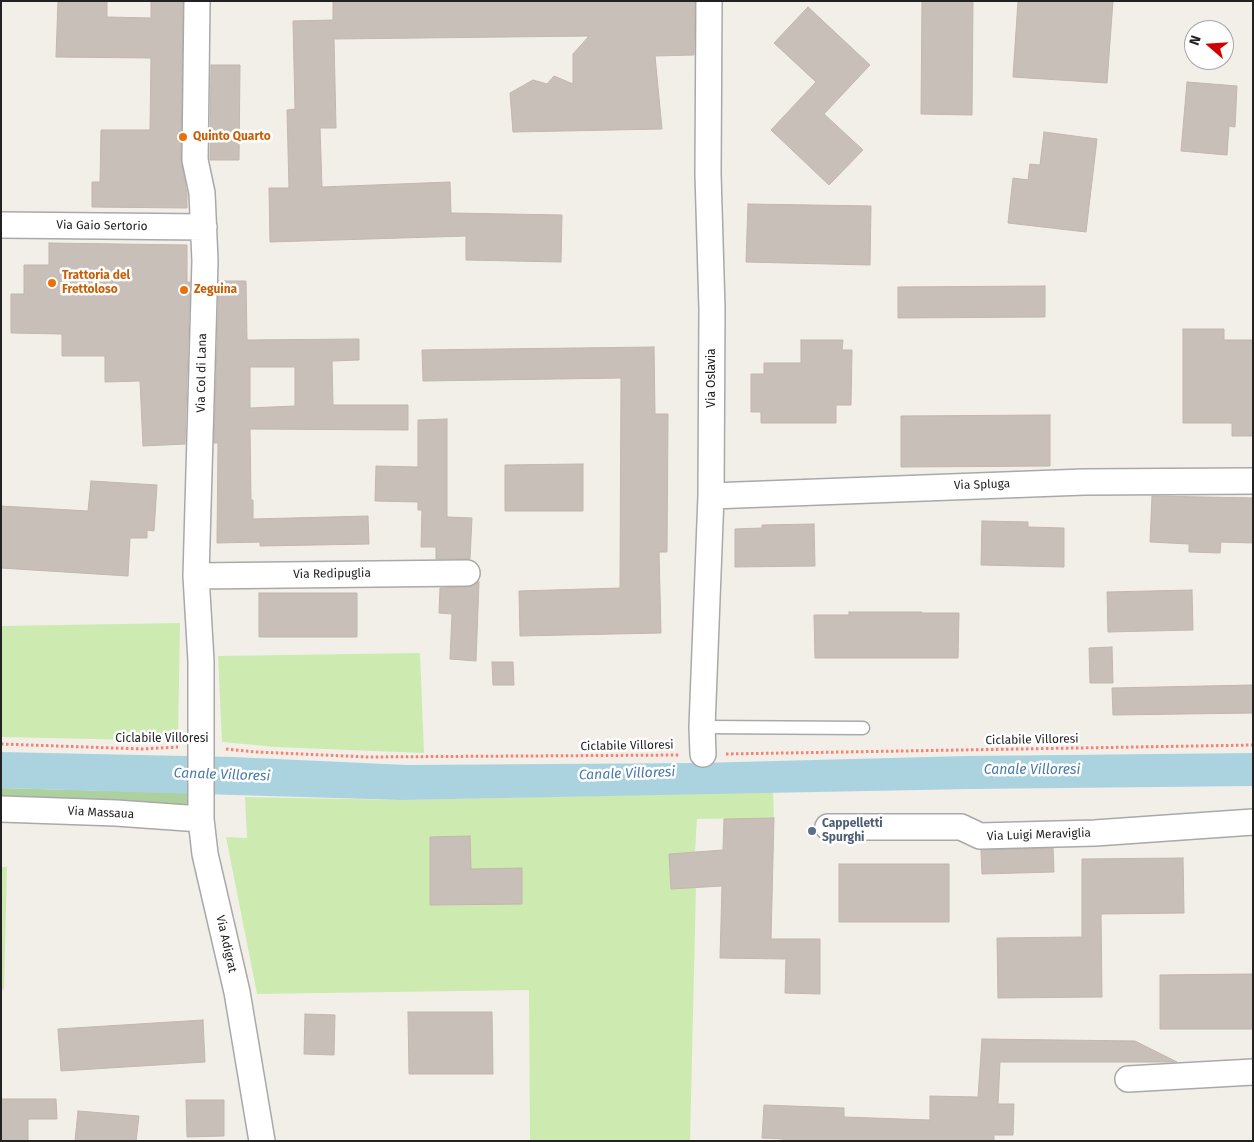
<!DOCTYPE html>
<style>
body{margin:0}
#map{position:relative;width:1254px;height:1142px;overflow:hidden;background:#f2efe9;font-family:"Fira Sans",sans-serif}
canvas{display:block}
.frame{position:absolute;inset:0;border:2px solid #222;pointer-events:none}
.north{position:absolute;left:1184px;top:20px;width:50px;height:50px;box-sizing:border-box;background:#fff;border:1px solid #a7a7a7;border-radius:50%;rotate:289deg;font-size:14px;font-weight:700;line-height:20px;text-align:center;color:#222}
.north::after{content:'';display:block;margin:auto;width:18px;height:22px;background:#d40000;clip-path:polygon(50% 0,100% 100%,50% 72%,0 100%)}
</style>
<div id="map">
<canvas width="1254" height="1142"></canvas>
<div class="frame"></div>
<div class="north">N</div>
</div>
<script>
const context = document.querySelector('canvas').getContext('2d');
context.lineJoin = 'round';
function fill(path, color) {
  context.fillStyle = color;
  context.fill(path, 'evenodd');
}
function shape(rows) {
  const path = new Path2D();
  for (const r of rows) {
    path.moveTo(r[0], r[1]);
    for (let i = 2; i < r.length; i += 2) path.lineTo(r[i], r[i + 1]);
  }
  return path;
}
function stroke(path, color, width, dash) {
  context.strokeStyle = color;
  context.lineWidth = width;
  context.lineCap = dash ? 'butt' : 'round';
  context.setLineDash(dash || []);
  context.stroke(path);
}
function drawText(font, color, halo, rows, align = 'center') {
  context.font = font + ' "Fira Sans",sans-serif';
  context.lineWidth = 5;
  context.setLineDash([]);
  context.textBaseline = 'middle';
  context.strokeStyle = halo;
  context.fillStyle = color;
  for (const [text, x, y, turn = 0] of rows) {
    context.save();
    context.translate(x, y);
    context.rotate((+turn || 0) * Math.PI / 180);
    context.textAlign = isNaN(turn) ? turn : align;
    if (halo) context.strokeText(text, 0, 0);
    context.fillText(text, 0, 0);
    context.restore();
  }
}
const grass = shape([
 [180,623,178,738,139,740,1,737,1,626],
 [420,653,424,753,276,747,222,742,218,656],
 [773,792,774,818,697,819,695,852,669,854,671,888,696,887,690,1141,530,1141,529,990,257,994,226,837,247,838,245,797,402,800],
 [1,867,7,867,4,990,1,989]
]);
const forest = shape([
 [1,788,194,793,194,806,61,798,1,796]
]);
const water = shape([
 [1,752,233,757,407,765,699,763,968,756,1253,753,1253,786,971,789,402,800,1,788]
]);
const building = shape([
 [58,1,107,1,107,17,151,18,151,1,183,1,181,160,187,194,187,208,92,207,92,182,100,182,101,130,150,130,151,58,56,57,58,1],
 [333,1,695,1,694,55,655,56,662,129,513,132,510,93,533,80,547,84,554,76,573,84,573,54,589,36,334,39,336,128,320,128,322,187,450,182,451,213,562,215,561,262,466,260,466,236,270,242,269,188,289,188,287,110,295,109,293,21,333,20,333,1],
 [922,1,973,1,972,115,921,114,922,1],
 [1018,1,1113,1,1107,83,1013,77,1018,1],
 [808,7,870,65,824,114,863,150,829,185,771,130,816,82,774,43,808,7],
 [211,65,240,65,239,160,210,160,211,65],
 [1187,82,1237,86,1235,127,1229,126,1227,155,1181,151,1187,82],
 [1044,132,1097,139,1086,232,1008,223,1013,178,1028,180,1030,164,1040,165,1044,132],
 [748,204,871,206,870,265,746,262,748,204],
 [49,243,187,245,187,282,190,282,185,444,143,446,140,381,105,382,105,356,62,356,62,334,11,333,11,294,24,294,24,265,49,265,49,243],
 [219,281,246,281,247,340,359,339,359,360,332,361,333,405,408,405,408,430,250,429,251,500,253,500,253,519,368,516,369,544,260,546,260,542,217,543,218,443,214,443,219,281],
 [250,367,295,367,295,406,250,408,250,367],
 [1045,286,1045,317,898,318,898,287,1045,286],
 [1183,329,1224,329,1224,340,1253,340,1253,436,1232,436,1232,423,1183,423,1183,329],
 [801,340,843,340,842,350,852,350,851,405,836,405,836,423,761,423,761,412,751,412,751,374,764,374,764,363,801,363,801,340],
 [654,347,655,414,668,414,667,552,659,552,661,633,520,636,519,591,620,588,621,378,423,381,422,350,654,347],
 [1050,415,1050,466,901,467,901,416,1050,415],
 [447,419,447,517,472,518,470,559,436,559,436,547,421,547,422,510,418,510,418,502,375,501,376,466,418,467,418,420,447,419],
 [583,464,583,511,505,511,505,465,583,464],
 [91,481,157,485,154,531,147,530,147,538,130,538,128,576,1,568,1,506,88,511,91,481],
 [1152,496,1253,498,1253,543,1221,542,1220,553,1189,552,1189,544,1150,542,1152,496],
 [982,521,1028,522,1028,527,1064,528,1064,567,981,565,982,521],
 [814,524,815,566,735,567,735,529,762,528,762,525,814,524],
 [479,582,476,661,450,659,452,614,439,613,440,588,467,587,479,582],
 [1192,590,1193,630,1108,632,1107,592,1192,590],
 [259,593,357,593,357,637,259,637,259,593],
 [849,612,922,612,922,613,959,613,958,658,815,658,814,615,849,615,849,612],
 [1112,647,1113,683,1090,683,1089,648,1112,647],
 [492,662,513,662,514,685,493,685,492,662],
 [1253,685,1253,713,1113,715,1112,688,1253,685],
 [774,818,771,939,820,939,820,994,785,993,786,959,720,958,722,886,671,889,669,854,723,850,724,819,774,818],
 [470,836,471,869,522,868,522,904,430,905,430,837,470,836],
 [1053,848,1054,872,982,874,981,850,1053,848],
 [1183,858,1184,913,1101,914,1102,997,998,998,997,938,1082,937,1082,859,1183,858],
 [839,864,949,864,949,922,839,922,839,864],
 [1253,974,1253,1029,1160,1029,1160,975,1253,974],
 [408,1012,492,1012,493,1074,409,1074,408,1012],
 [305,1014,335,1015,334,1055,304,1054,305,1014],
 [203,1020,205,1062,61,1071,58,1029,203,1020],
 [982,1039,1135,1041,1177,1062,1000,1062,998,1104,1014,1104,1013,1135,994,1135,994,1141,783,1141,783,1139,762,1138,764,1105,844,1108,844,1117,930,1120,930,1096,978,1097,982,1039],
 [1,1099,56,1099,57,1119,28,1119,28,1141,1,1141,1,1099],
 [186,1100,224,1100,224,1136,187,1137,186,1100],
 [78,1111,139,1116,136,1141,75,1141,78,1111]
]);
const path = shape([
 [1,744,142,749,178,747],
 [226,749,257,752,368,757,680,755],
 [726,754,1253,745]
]);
const service = shape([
 [702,727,863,728]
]);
const minor = shape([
 [197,1,195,160,202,193,205,261,196,576,201,661,201,819,205,854,237,992,262,1141],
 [1,225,204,227],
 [711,496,1084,482,1253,481],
 [196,576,467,573],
 [703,754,702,727,711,496,712,309,708,174,709,1],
 [1,809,116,813,201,819],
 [828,827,961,827,980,836,1095,833,1253,822],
 [1128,1079,1253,1072]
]);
const markers = [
 [183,137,5,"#e8710a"],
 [52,283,5,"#e8710a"],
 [184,290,5,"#e8710a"],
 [812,831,5,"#5c6f8a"]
];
const foodNames = [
 ["Quinto Quarto",193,137],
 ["Trattoria del",62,276],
 ["Frettoloso",62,290],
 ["Zeguina",194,290]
];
const streetNames = [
 ["Via Gaio Sertorio",102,226,1],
 ["Via Col di Lana",202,373,-89],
 ["Via Oslavia",712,378,-90],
 ["Via Spluga",982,485,-2],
 ["Via Redipuglia",332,574,-1],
 ["Ciclabile Villoresi",162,739],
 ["Ciclabile Villoresi",1032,740,-1],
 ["Ciclabile Villoresi",627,746,-1],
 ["Via Massaua",101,813,3],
 ["Via Luigi Meraviglia",1039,835,-2],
 ["Via Adigrat",226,944,77]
];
const serviceNames = [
 ["Cappelletti",822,824],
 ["Spurghi",822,838]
];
const waterNames = [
 ["Canale Villoresi",1032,770],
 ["Canale Villoresi",627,774,-2],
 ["Canale Villoresi",222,775,2]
];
fill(grass, '#cdebb0');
fill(forest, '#add19e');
fill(water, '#aad3df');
fill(building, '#c7bfb8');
stroke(building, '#c4b6ab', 1);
stroke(service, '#a9a9a9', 15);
stroke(minor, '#a9a9a9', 28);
stroke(path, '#fa8072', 3, [2.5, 2.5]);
stroke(service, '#fff', 12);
stroke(minor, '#fff', 25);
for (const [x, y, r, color] of markers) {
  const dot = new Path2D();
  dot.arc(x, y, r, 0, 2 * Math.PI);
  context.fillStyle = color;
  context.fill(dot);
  stroke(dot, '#fff', 2);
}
drawText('bold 12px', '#c56008', '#fff', foodNames, 'left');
drawText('12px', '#222', '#fff', streetNames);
drawText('bold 12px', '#4e5e75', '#fff', serviceNames, 'left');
drawText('italic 14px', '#4a7aab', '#fff', waterNames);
</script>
